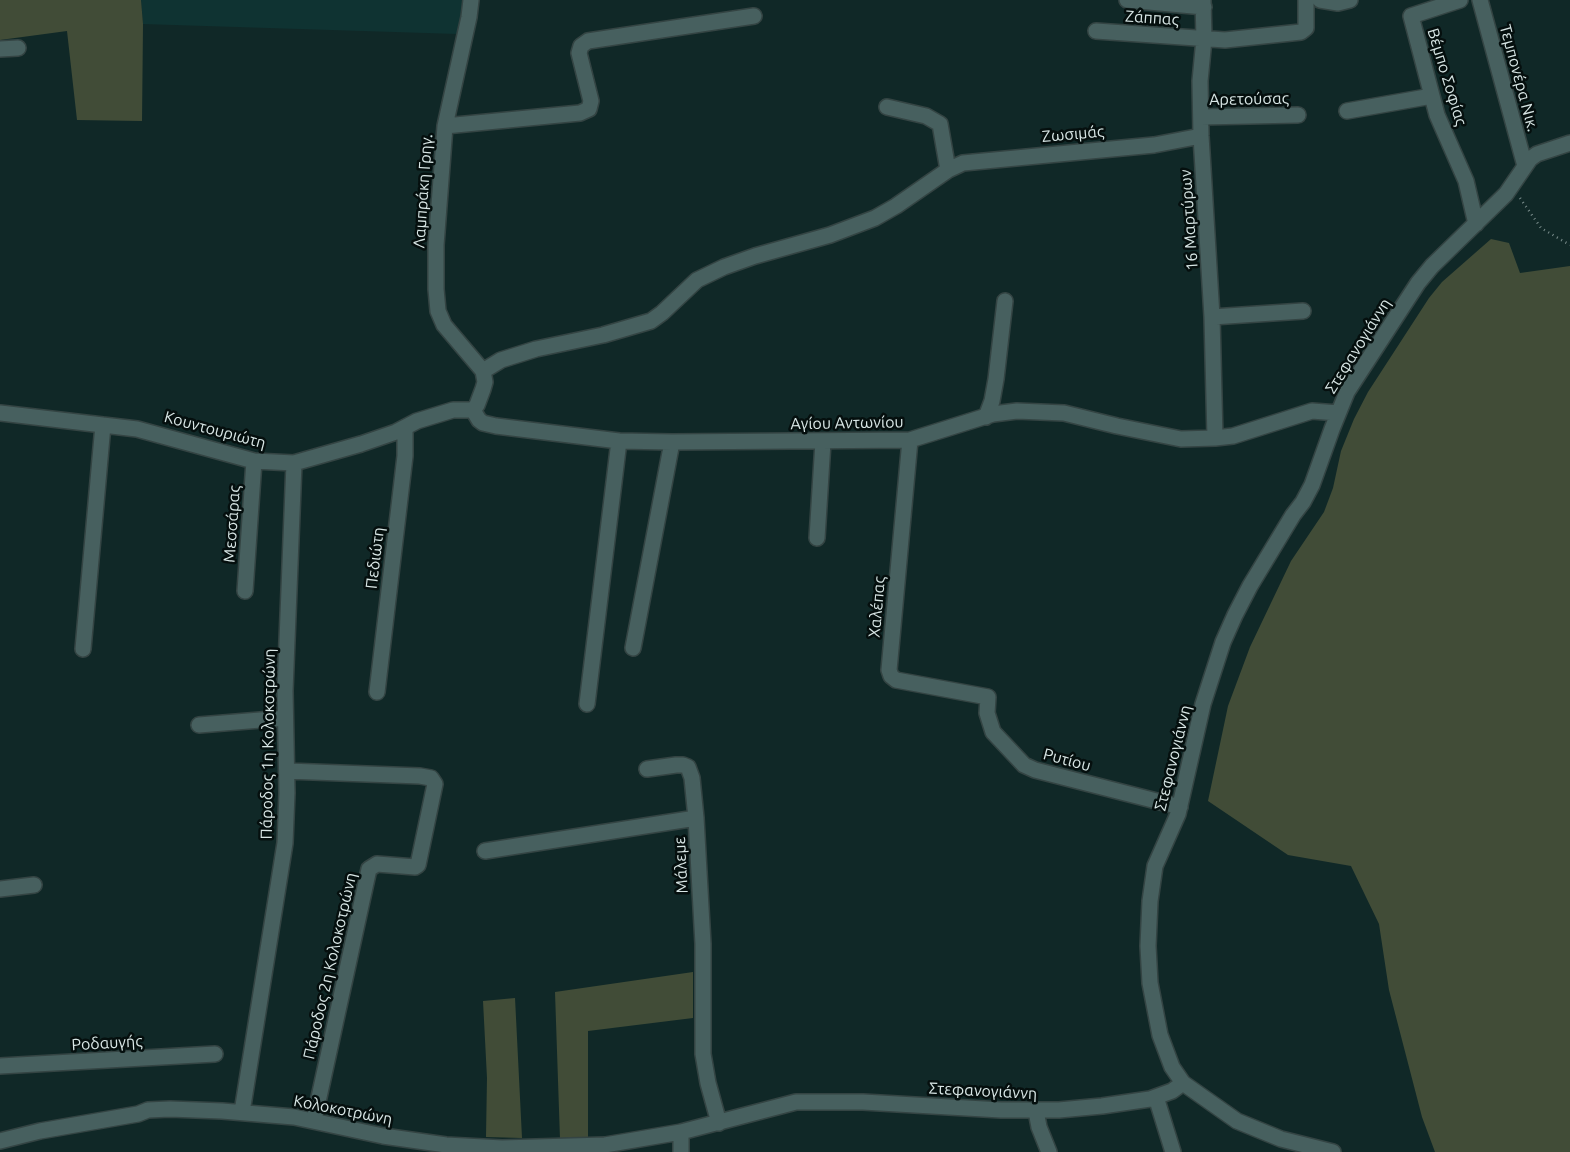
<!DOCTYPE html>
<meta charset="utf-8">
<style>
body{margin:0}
canvas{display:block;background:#102827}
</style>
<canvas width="1570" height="1152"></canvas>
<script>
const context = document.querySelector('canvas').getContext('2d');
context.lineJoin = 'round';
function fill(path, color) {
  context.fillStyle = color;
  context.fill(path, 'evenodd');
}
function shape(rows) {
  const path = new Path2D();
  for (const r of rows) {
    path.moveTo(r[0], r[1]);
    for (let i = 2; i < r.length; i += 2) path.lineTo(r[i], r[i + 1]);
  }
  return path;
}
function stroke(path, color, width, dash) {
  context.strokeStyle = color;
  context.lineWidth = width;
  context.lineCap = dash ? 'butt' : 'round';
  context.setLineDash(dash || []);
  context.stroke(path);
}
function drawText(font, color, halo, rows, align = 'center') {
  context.font = font + ' Ubuntu,sans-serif';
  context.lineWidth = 5;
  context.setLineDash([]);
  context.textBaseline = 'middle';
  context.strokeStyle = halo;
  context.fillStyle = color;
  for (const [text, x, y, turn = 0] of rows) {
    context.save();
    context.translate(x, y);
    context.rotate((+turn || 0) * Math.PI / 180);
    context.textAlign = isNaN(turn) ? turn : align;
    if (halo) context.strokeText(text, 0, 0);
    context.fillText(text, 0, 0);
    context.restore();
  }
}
const built = shape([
 [141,0,466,0,458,34,143,24]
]);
const green = shape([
 [0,0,141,0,143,24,142,121,77,120,67,31,0,40],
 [1491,239,1509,243,1520,273,1570,266,1570,1152,1435,1152,1422,1117,1389,990,1379,924,1351,866,1288,855,1208,801,1228,706,1250,647,1291,561,1324,512,1333,488,1341,451,1354,419,1368,392,1429,298,1442,282],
 [693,972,693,1018,588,1031,588,1138,560,1139,555,992],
 [515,998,522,1138,486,1137,487,1078,483,1001]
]);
const path = shape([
 [1520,198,1541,228,1570,245]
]);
const minor = shape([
 [471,0,469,17,445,126,436,245,436,289,438,311,444,325,483,371,485,382,483,389,477,405,473,410],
 [1127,0,1204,7],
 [1203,0,1204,39,1200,81,1201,136,1212,317,1215,438],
 [1320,0,1338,3,1350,0],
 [1460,0,1411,16,1437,115,1466,181,1476,224],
 [1480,0,1525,166],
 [1096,31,1225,40,1301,32,1306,28,1306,0],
 [0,49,18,48],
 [887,107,926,116,940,124,948,170],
 [1347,111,1432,96],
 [1201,117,1298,115],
 [445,126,580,113,589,109,591,101,579,53,581,46,588,41,754,16],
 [1212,317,1303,311],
 [483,371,501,360,536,349,603,335,651,321,662,313,697,280,724,267,755,256,830,235,875,218,896,206,948,170,963,163,1154,145,1201,136],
 [473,410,479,420,483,423,496,426,619,441,672,442,910,440,993,414,1017,411,1064,413,1117,426,1181,439,1215,438,1233,436,1312,411,1338,413],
 [0,413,137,429,254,461,294,463,361,444,396,432,417,421,453,410,473,410],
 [986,417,992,401,996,379,1005,301],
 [910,440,889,670,891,676,896,680,988,697,987,713,993,732,1024,765,1035,770,1180,807],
 [817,538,823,442],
 [245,591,254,461],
 [633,648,672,442],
 [83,649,103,425],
 [377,692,405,456,405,428],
 [587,704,619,441],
 [199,725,285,718],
 [647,769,676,765,683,765,688,767,692,778,696,818],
 [287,771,420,776,431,778,435,784,418,865,415,867,377,864,369,869,314,1120],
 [485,851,696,818,703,944,703,1054,708,1083,719,1123],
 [0,889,34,885],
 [0,1066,215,1054],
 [1183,1083,1237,1121,1281,1139,1333,1152],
 [1156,1097,1173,1152],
 [1036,1111,1039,1127,1049,1152],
 [242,1112,285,843,287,793,285,691,294,463],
 [0,1141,40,1131,138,1114,148,1110,170,1109,222,1111,294,1117,383,1136,446,1145,502,1148,605,1145,681,1132],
 [681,1152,681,1132,796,1102,863,1102,1001,1110,1059,1110,1102,1106,1150,1099,1172,1091,1183,1083,1172,1067,1160,1035,1150,983,1148,946,1150,901,1155,866,1178,814,1203,704,1223,642,1235,615,1250,586,1293,515,1303,502,1312,485,1332,429,1347,392,1418,283,1432,266,1506,194,1530,159,1537,154,1570,143]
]);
const streetNames = [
 ["Ζάππας",1152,18,4],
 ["Βέμπο Σοφίας",1447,77,73],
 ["Τεμπονέρα Νικ.",1519,78,75],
 ["Αρετούσας",1249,99,-1],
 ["Ζωσιμάς",1073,134,-5],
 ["Λαμπράκη Γρηγ.",423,191,-86],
 ["16 Μαρτύρων",1189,220,-94],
 ["Στεφανογιάννη",1358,346,-58],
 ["Αγίου Αντωνίου",847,423,-1],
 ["Κουντουριώτη",215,430,15],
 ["Μεσσάρας",232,524,-86],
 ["Πεδιώτη",375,558,-83],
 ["Χαλέπας",877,607,-85],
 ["Πάροδος 1η Κολοκοτρώνη",268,744,-89],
 ["Στεφανογιάννη",1173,758,-76],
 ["Ρυτίου",1067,760,15],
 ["Μάλεμε",681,865,-93],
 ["Πάροδος 2η Κολοκοτρώνη",330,966,-77],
 ["Ροδαυγής",107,1043,-3],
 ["Στεφανογιάννη",983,1091,3],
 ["Κολοκοτρώνη",343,1110,11]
];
fill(built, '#0f3332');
fill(green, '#414c37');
stroke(minor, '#344443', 18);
stroke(path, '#7a8d8c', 2.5, [1, 4]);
stroke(minor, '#47605f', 15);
drawText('16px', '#d9e7e6', '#050f0e', streetNames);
</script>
